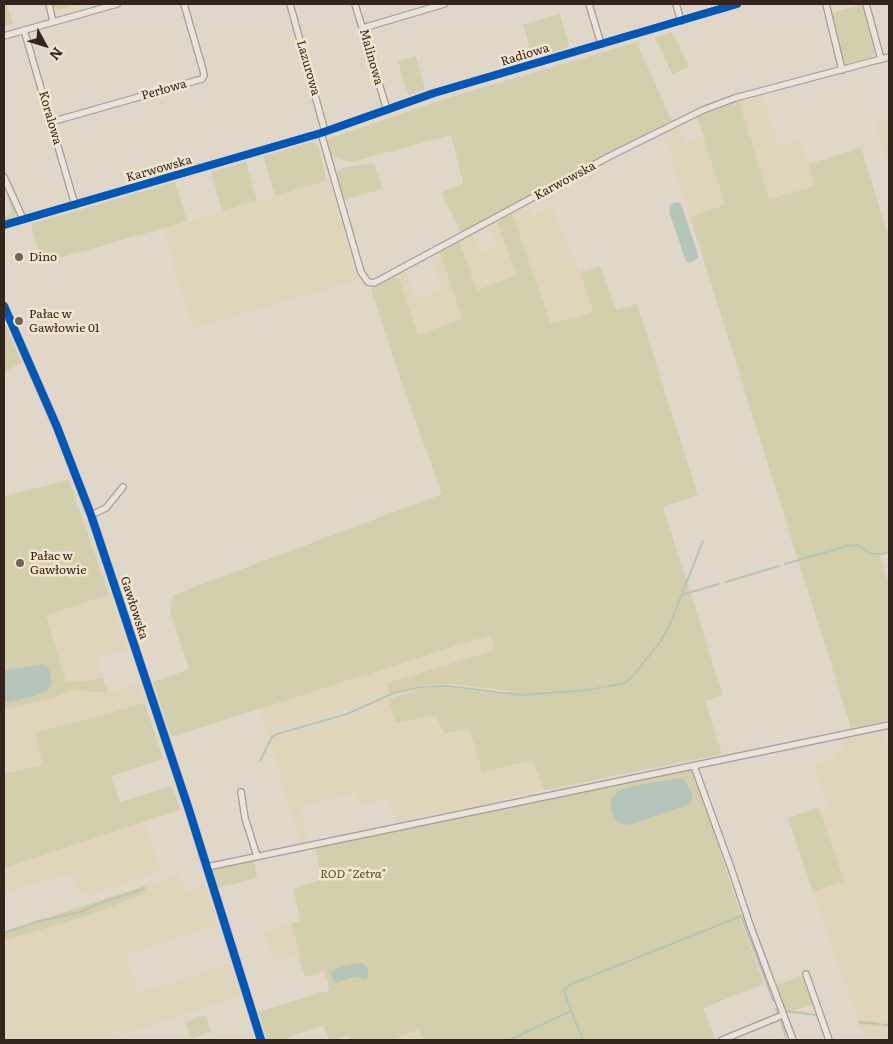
<!DOCTYPE html>
<meta charset="utf-8">
<style>
body{margin:0}
#map{position:relative;width:893px;height:1044px;overflow:hidden;background:#e1d7c9;font-family:Literata,serif}
canvas{display:block}
.frame{position:absolute;inset:0;border:5px solid #33251c;pointer-events:none}
.north{position:absolute;left:20px;top:20px;width:50px;height:50px;-webkit-text-stroke:4px #f3e4ce;paint-order:stroke;rotate:129deg;font-size:14px;font-weight:700;line-height:20px;text-align:center;color:#33251c}
.north::after{content:'';display:block;margin:auto;width:18px;height:22px;background:#33251c;clip-path:polygon(50% 0,100% 100%,50% 72%,0 100%)}
</style>
<div id="map">
<canvas width="893" height="1044"></canvas>
<div class="frame"></div>
<div class="north">N</div>
</div>
<script>
const context = document.querySelector('canvas').getContext('2d');
context.lineJoin = 'round';
function fill(path, color) {
  context.fillStyle = color;
  context.fill(path, 'evenodd');
}
function shape(rows) {
  const path = new Path2D();
  for (const r of rows) {
    path.moveTo(r[0], r[1]);
    for (let i = 2; i < r.length; i += 2) path.lineTo(r[i], r[i + 1]);
  }
  return path;
}
function stroke(path, color, width, dash) {
  context.strokeStyle = color;
  context.lineWidth = width;
  context.lineCap = dash ? 'butt' : 'round';
  context.setLineDash(dash || []);
  context.stroke(path);
}
function drawText(font, color, halo, rows, align = 'center') {
  context.font = font + ' Literata,serif';
  context.lineWidth = 5;
  context.setLineDash([]);
  context.textBaseline = 'middle';
  context.strokeStyle = halo;
  context.fillStyle = color;
  for (const [text, x, y, turn = 0] of rows) {
    context.save();
    context.translate(x, y);
    context.rotate((+turn || 0) * Math.PI / 180);
    context.textAlign = isNaN(turn) ? turn : align;
    if (halo) context.strokeText(text, 0, 0);
    context.fillText(text, 0, 0);
    context.restore();
  }
}
const farmland = shape([
 [762,94,779,146,801,140,816,186,769,199,739,101],
 [889,120,889,170,875,124],
 [679,127,685,143,703,137,725,206,690,217,664,135],
 [330,181,359,280,192,329,163,228],
 [528,206,533,216,552,207,580,272,593,312,551,324,512,214],
 [497,222,517,275,476,290,459,242,473,235,482,254,497,246,489,227],
 [440,252,463,319,418,335,399,279,394,277,406,271,417,299,442,289,431,257],
 [109,594,127,649,97,659,103,678,79,682,66,681,46,616],
 [490,634,496,650,387,683,390,693,349,711,277,731,269,738,260,708],
 [139,684,145,703,35,733,43,765,4,774,4,710,53,698,73,690,108,693],
 [388,699,396,723,437,715,470,728,533,760,544,790,395,823,387,796,360,807,356,792,299,807,309,841,300,843,270,743,277,736,349,716],
 [880,728,889,754,889,1024,858,1020,813,892,844,881,820,812,829,809,814,765,835,758,835,754,843,751,838,737],
 [145,821,162,871,91,895,79,893,70,873,4,893,4,868],
 [179,875,186,892,205,885,216,921,219,924,126,955,139,993,231,963,241,995,106,1040,4,1040,4,941,92,914,144,894,147,885],
 [291,924,300,954,275,963,267,937,263,937,262,932],
 [859,1025,889,1027,889,1040,865,1040],
 [420,1030,424,1040,390,1040]
]);
const green = shape([
 [4,4,7,4,13,24,4,27],
 [52,4,81,4,59,10,53,7],
 [862,5,875,51,871,57,843,64,831,13],
 [560,14,569,47,533,58,523,24],
 [672,32,689,67,672,74,655,37],
 [637,42,642,55,672,121,461,232,441,193,463,183,451,135,351,162,343,160,330,155,326,140,441,100],
 [416,56,425,89,408,95,398,61],
 [739,101,769,199,815,186,809,164,861,147,889,238,889,553,880,556,889,584,889,720,851,728,690,217,725,205,697,117],
 [312,142,318,145,327,181,275,196,263,156],
 [246,162,257,201,222,211,211,172],
 [374,163,383,189,344,200,336,172,343,168],
 [175,182,187,221,42,263,31,224],
 [8,194,16,214,13,218,4,221,4,217,9,215,12,210,6,195],
 [512,214,551,324,593,312,580,272,600,266,616,310,637,304,698,495,663,507,723,695,705,701,722,754,544,790,533,760,482,772,470,728,444,734,436,715,396,723,388,699,422,688,452,688,510,695,509,691,451,684,420,685,390,693,387,683,495,650,490,635,171,737,153,682,189,669,170,611,173,595,442,494,399,375,371,289,394,277,399,279,418,335,462,319,440,252,459,242,477,290,517,275,497,222],
 [4,321,22,363,4,372],
 [69,480,109,594,46,616,66,681,79,682,103,678,108,693,73,690,53,698,4,710,4,496],
 [145,703,163,759,111,776,120,802,172,786,180,810,4,868,4,774,43,765,35,733],
 [693,769,741,915,739,916,764,984,703,1008,715,1038,710,1040,424,1040,419,1030,390,1040,351,1040,349,1035,334,1040,329,1040,323,1025,281,1040,267,1040,258,1012,330,990,324,971,305,977,298,955,300,954,291,924,300,921,293,888,321,880,316,848],
 [819,808,844,881,813,892,788,818],
 [254,861,257,878,218,888,213,870,217,867],
 [147,885,144,894,92,914,4,941,4,932],
 [803,976,813,1004,787,1013,777,985],
 [206,1015,211,1032,191,1039,185,1022],
 [858,1020,889,1024,889,1027,859,1025]
]);
const water = shape([
 [677,202,681,204,697,251,698,258,690,263,686,261,669,212,670,205],
 [42,664,48,667,51,676,52,684,47,690,38,695,4,703,4,671],
 [677,778,684,779,686,782,692,795,692,801,690,804,628,825,623,825,616,820,611,811,611,799,618,791,630,787],
 [357,963,362,963,367,967,369,976,365,979,353,977,336,983,332,979,331,973,334,969]
]);
const stream = shape([
 [785,564,846,546,857,545,872,554,883,554,889,552],
 [726,582,779,566],
 [682,595,719,584],
 [260,761,272,737,277,734,347,714,394,693,420,687,447,686,521,695,589,690,625,683,633,676,660,642,670,624,703,541],
 [4,933,39,921,81,912,100,903,143,889],
 [776,1009,777,1012],
 [571,1011,583,1040],
 [786,1011,816,1015],
 [781,1022,786,1037],
 [859,1022,878,1024],
 [883,1025,889,1025],
 [509,1040,571,1011,564,990,569,985,741,916,773,1000]
]);
const minor = shape([
 [49,4,53,22],
 [290,4,325,132],
 [355,4,387,110],
 [589,4,601,44],
 [676,4,681,21],
 [826,4,842,70],
 [866,4,881,59],
 [363,28,444,4],
 [24,30,75,205],
 [4,36,117,4],
 [51,122,202,79,204,75,203,70,184,4],
 [321,133,361,272,368,282,374,283,610,156,703,110,735,98,889,57],
 [4,177,23,219],
 [4,225,321,133,434,93,737,4],
 [91,515,106,508,123,487],
 [694,766,731,868,750,925,793,1040],
 [241,792,245,818,257,856],
 [207,867,889,725],
 [806,974,829,1040],
 [722,1040,783,1015]
]);
const tertiary = shape([
 [4,306,57,427,91,515,189,810,261,1040]
]);
const cycleway = shape([
 [4,225,321,133,434,93,737,4],
 [4,306,57,427,91,515,189,810,261,1040]
]);
const markers = [
 [19,257,5,"#706359"],
 [19,321,5,"#706359"],
 [20,563,5,"#706359"]
];
const streetNames = [
 ["Radiowa",525,55,-17],
 ["Malinowa",371,57,74],
 ["Lazurowa",308,68,74],
 ["Perłowa",164,90,-16],
 ["Koralowa",50,118,74],
 ["Karwowska",159,169,-16],
 ["Karwowska",565,181,-28],
 ["Gawłowska",134,608,72]
];
const poiNames = [
 ["Dino",29,257],
 ["Pałac w",29,314],
 ["Gawłowie 01",29,328],
 ["Pałac w",30,556],
 ["Gawłowie",30,570]
];
const parkNames = [
 ["ROD \"Zetra\"",353,874]
];
fill(farmland, '#e0d4ba');
fill(green, '#d3cfac');
fill(water, '#b5c5b9');
stroke(stream, '#b5c5b9', 2);
stroke(minor, '#a69c93', 8);
stroke(tertiary, '#a69c93', 9);
stroke(minor, '#eae3db', 5.5);
stroke(tertiary, '#eae3db', 7);
stroke(cycleway, '#0057b8', 8);
for (const [x, y, r, color] of markers) {
  const dot = new Path2D();
  dot.arc(x, y, r, 0, 2 * Math.PI);
  context.fillStyle = color;
  context.fill(dot);
  stroke(dot, '#f3e4ce', 2);
}
drawText('12px', '#33251c', '#f3e4ce', streetNames);
drawText('12px', '#33251c', '#f3e4ce', poiNames, 'left');
drawText('italic 12px', '#494f24', '#f3e4ce', parkNames);
</script>
